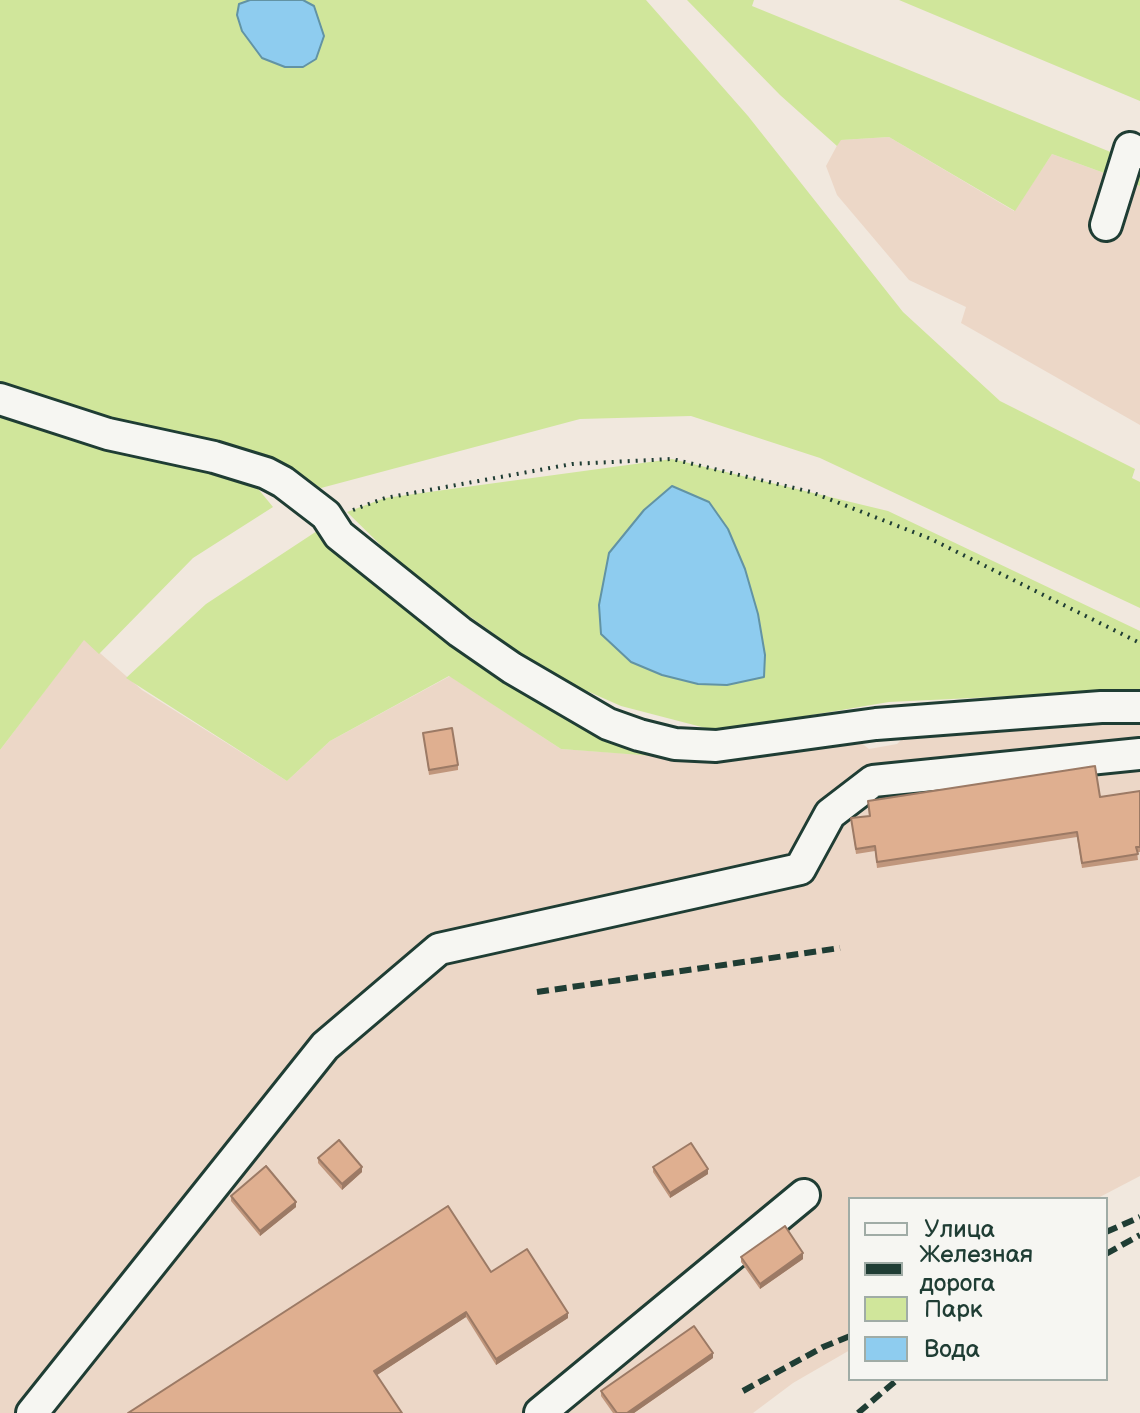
<!DOCTYPE html>
<meta charset="utf-8">
<style>
body{margin:0}
#map{position:relative;width:1140px;height:1413px;overflow:hidden;background:#f1e8de;font-family:"Balsamiq Sans",sans-serif}
canvas{display:block}
.legend{position:absolute;left:848px;top:1197px;width:260px;height:184px;box-sizing:border-box;background:#f6f6f2;border:2px solid #a0aca6;margin:0;padding:10px 14px;list-style:none;font-size:24px;color:#1f3d34}
.legend li{display:flex;align-items:center;gap:16px;height:40px}
.legend b{width:40px;border:2px solid #a0aca6}
</style>
<div id="map">
<canvas width="1140" height="1413"></canvas>
<ul class="legend">
<li><b style="height:10px;background:#f6f6f2"></b>Улица</li>
<li><b style="height:10px;background:#1f3d34"></b>Железная дорога</li>
<li><b style="height:22px;background:#d0e69b"></b>Парк</li>
<li><b style="height:22px;background:#8eccef"></b>Вода</li>
</ul>
</div>
<script>
const context = document.querySelector('canvas').getContext('2d');
context.lineJoin = 'round';
function fill(path, color) {
  context.fillStyle = color;
  context.fill(path, 'evenodd');
}
function shape(rows) {
  const path = new Path2D();
  for (const r of rows) {
    path.moveTo(r[0], r[1]);
    for (let i = 2; i < r.length; i += 2) path.lineTo(r[i], r[i + 1]);
  }
  return path;
}
function stroke(path, color, width, dash) {
  context.strokeStyle = color;
  context.lineWidth = width;
  context.lineCap = dash ? 'butt' : 'round';
  context.setLineDash(dash || []);
  context.stroke(path);
}
const built = shape([
 [889,137,1014,211,1052,154,1140,186,1140,425,961,323,966,307,909,280,837,195,826,166,840,140],
 [84,639,142,690,287,781,330,741,450,676,561,749,690,758,860,742,869,749,897,744,903,738,1140,719,1140,1176,1096,1199,850,1199,850,1350,793,1383,753,1413,0,1413,0,750]
]);
const green = shape([
 [0,0,646,0,748,116,903,312,1000,401,1135,469,1132,478,1140,482,1140,608,820,458,691,416,580,419,321,488,272,459,106,425,0,382],
 [687,0,754,0,752,6,1140,164,1140,186,1052,154,1015,211,889,137,841,140,837,146,780,95],
 [899,0,1140,0,1140,101],
 [0,407,40,429,185,458,255,485,273,507,193,558,99,654,84,640,0,750],
 [672,459,888,511,1140,631,1140,696,1076,693,889,702,717,731,621,706,553,676,409,573,347,512,385,498],
 [673,486,709,502,728,529,745,569,758,614,765,655,698,684,662,675,631,662,644,510],
 [317,531,491,672,654,756,561,749,449,676,330,741,287,781,126,678,206,604]
]);
const water = shape([
 [250,0,303,0,314,6,324,36,316,59,303,67,285,67,262,58,242,31,237,15,239,4,250,0],
 [672,486,709,502,728,529,745,569,758,614,765,655,764,677,727,685,698,684,662,675,631,662,601,634,599,605,609,553,644,510,672,486]
]);
const path = shape([
 [353,510,385,498,572,464,672,459,811,492,931,539,1140,643]
]);
const minor = shape([
 [1106,225,1130,148,1140,153],
 [0,399,108,434,214,457,266,473,283,482,326,515,339,535,460,632,512,668,608,724,639,735,675,744,716,746,876,724,1101,707,1140,707],
 [32,1413,325,1046,439,949,800,869,830,814,873,781,1140,754],
 [540,1413,804,1195]
]);
const rail = shape([
 [537,992,840,948],
 [1106,1232,1140,1217],
 [1106,1254,1140,1235],
 [743,1391,823,1347,850,1336],
 [858,1413,898,1379]
]);
const wall = shape([
 [423,733,458,765,458,770,429,775],
 [1140,791,1140,852,1137,852,1138,860,1082,868,1077,837,877,868,875,851,856,854,851,818,869,816,868,801,1100,797],
 [318,1158,362,1172,342,1190,318,1163],
 [653,1167,708,1174,670,1198,653,1172],
 [231,1196,296,1207,260,1236,231,1201],
 [741,1257,803,1259,760,1289,741,1262],
 [491,1272,568,1318,496,1365,466,1317,377,1375,128,1413],
 [713,1358,634,1413,613,1413,601,1396,601,1391]
]);
const shadedWall = shape([
 [362,1167,362,1172,342,1190,342,1184],
 [708,1169,708,1174,670,1198,670,1193],
 [296,1202,296,1207,260,1236,260,1231],
 [803,1253,803,1259,760,1289,760,1284],
 [466,1312,466,1317,374,1377,374,1371],
 [568,1313,568,1318,496,1365,496,1359],
 [713,1353,713,1358,634,1413,627,1413]
]);
const building = shape([
 [452,728,458,765,429,770,423,733,452,728],
 [1095,766,1100,797,1140,791,1140,847,1136,847,1138,854,1082,863,1077,832,877,862,875,846,856,849,851,818,870,816,868,801,1095,766],
 [339,1140,362,1167,342,1184,318,1158,339,1140],
 [691,1143,708,1169,670,1193,653,1167,691,1143],
 [266,1166,296,1202,260,1231,231,1196,266,1166],
 [448,1206,491,1272,527,1249,568,1313,496,1359,466,1312,374,1371,402,1413,128,1413,448,1206],
 [785,1226,803,1253,760,1284,741,1257,785,1226],
 [694,1326,713,1353,627,1413,617,1413,601,1391,694,1326]
]);
fill(built, '#ecd7c7');
fill(green, '#d0e69b');
fill(water, '#8eccef');
stroke(water, '#6293a4', 2);
stroke(minor, '#1f3d34', 36);
stroke(path, '#1f3d34', 4, [2, 6]);
stroke(minor, '#f6f6f2', 30);
stroke(rail, '#1f3d34', 6, [12, 6]);
fill(wall, '#c0967c');
fill(shadedWall, '#9c7a65');
fill(building, '#dfaf90');
stroke(building, '#9c7a65', 2);
</script>
